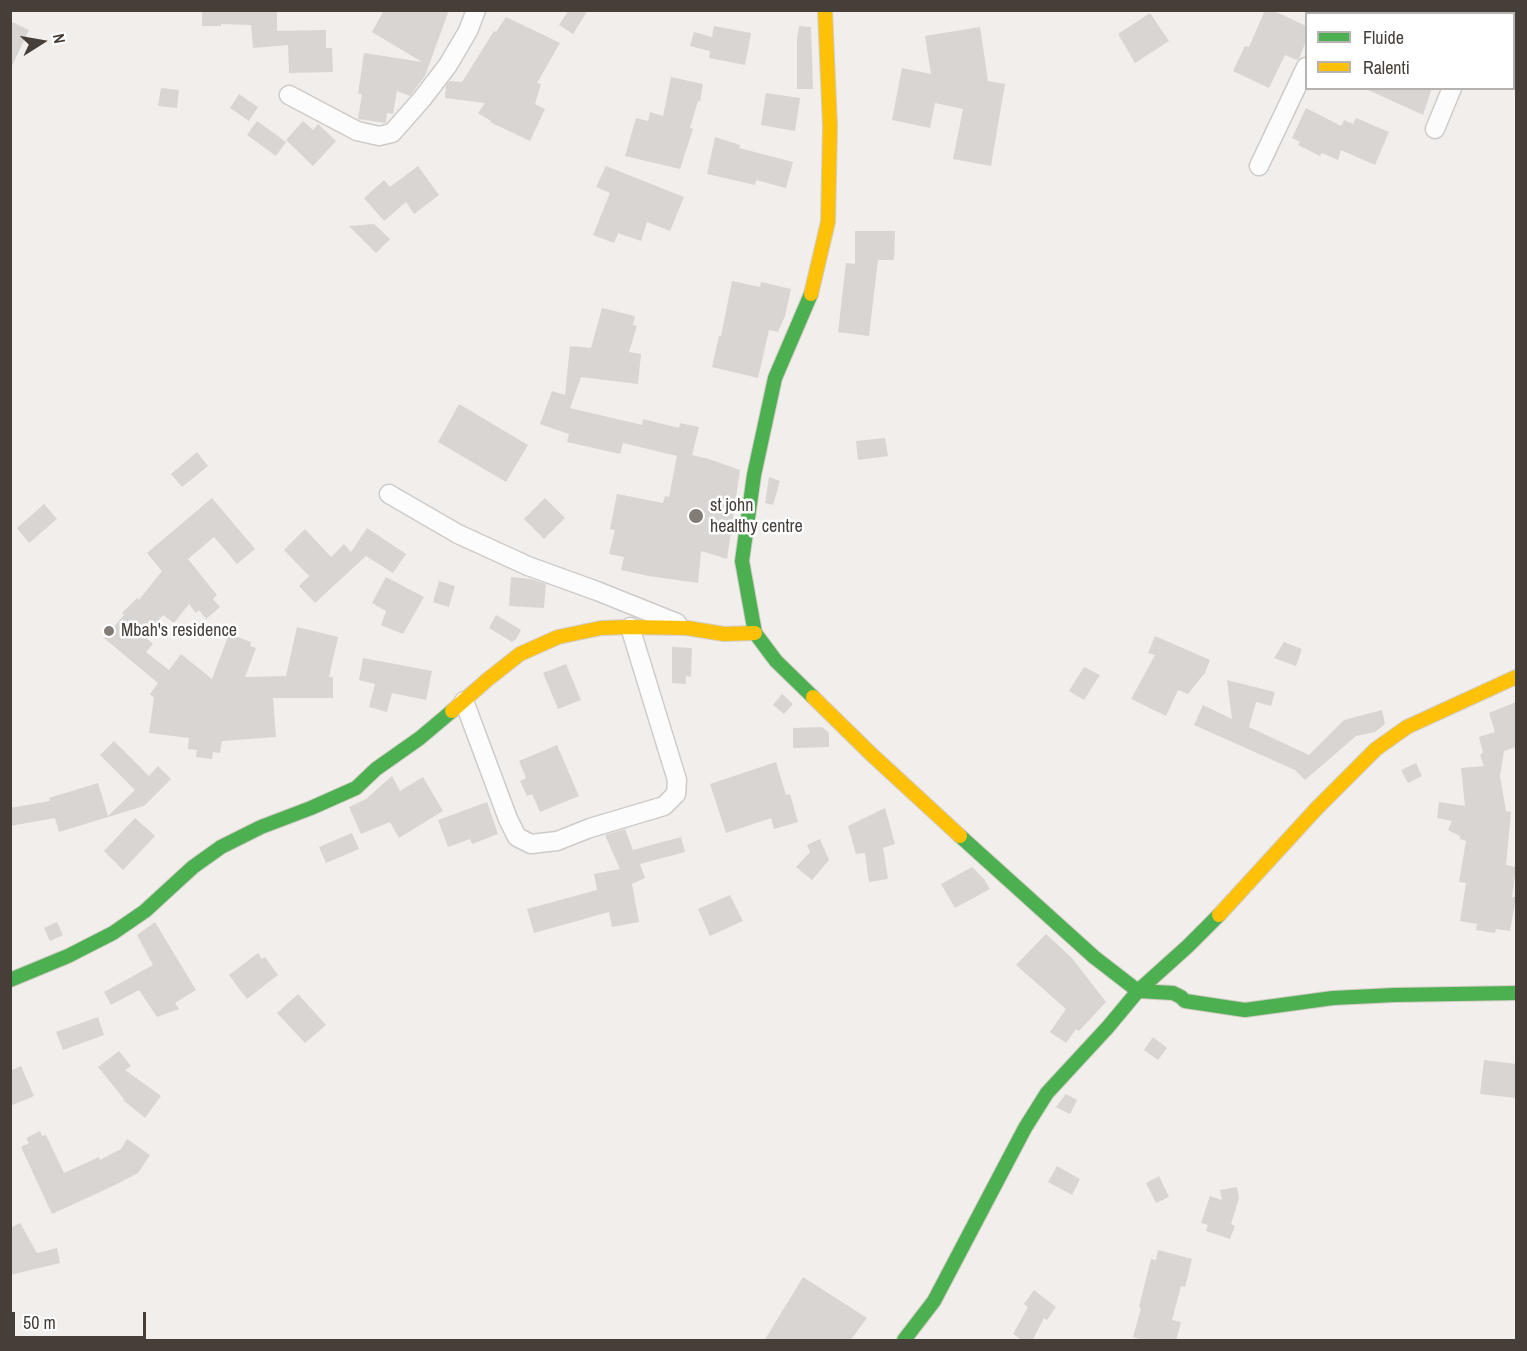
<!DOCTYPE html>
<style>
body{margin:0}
#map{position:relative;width:1527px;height:1351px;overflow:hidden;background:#f1eeeb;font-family:"Archivo Narrow",sans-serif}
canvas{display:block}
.frame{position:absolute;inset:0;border:12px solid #463e38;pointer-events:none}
.legend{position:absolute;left:1305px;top:12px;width:210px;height:78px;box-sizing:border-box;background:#fff;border:2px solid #b5b2af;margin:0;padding:8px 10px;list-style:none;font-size:18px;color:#463e38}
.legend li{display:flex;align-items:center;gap:12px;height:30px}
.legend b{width:30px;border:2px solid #b5b2af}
.north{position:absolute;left:12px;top:12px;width:60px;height:60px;-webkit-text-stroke:4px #fff;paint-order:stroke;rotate:79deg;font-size:16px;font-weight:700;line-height:24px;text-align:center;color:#463e38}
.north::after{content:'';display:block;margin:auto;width:21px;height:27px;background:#463e38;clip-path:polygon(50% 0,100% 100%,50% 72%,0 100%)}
.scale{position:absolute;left:12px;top:1312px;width:134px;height:27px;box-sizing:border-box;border:3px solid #463e38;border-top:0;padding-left:8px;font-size:18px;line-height:21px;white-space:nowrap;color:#463e38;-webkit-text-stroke:4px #fff;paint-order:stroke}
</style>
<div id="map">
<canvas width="1527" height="1351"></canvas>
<div class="frame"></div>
<ul class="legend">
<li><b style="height:8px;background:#4caf50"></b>Fluide</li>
<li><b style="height:8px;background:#ffc107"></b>Ralenti</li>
</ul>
<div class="north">N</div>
<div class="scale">50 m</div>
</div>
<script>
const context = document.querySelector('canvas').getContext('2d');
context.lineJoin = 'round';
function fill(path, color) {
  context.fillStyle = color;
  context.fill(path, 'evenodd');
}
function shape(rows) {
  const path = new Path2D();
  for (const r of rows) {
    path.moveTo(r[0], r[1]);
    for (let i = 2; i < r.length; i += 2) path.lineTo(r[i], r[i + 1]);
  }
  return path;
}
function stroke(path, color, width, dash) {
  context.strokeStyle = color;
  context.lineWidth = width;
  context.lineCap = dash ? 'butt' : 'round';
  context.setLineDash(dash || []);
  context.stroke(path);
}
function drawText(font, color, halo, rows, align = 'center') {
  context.font = font + ' "Archivo Narrow",sans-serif';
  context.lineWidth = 5;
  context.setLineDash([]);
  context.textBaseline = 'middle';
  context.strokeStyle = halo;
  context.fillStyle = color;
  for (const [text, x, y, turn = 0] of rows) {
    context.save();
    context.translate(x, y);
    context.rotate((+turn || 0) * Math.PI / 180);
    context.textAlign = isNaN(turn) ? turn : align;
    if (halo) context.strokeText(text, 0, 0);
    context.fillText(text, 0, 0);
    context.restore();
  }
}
const building = shape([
 [202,10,277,10,277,31,326,30,326,48,332,48,333,72,289,73,288,45,253,48,251,25,221,24,221,26,202,26],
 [384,10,449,10,425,76,410,96,397,91,393,114,387,113,386,123,358,119,362,94,358,94,364,53,422,62,372,32],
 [569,10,588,10,573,34,559,25],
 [1265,10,1272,10,1306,26,1306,41,1299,59,1297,60,1285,55,1269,88,1233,71,1245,46,1249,47],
 [1150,13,1169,41,1135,63,1118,34],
 [506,17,560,43,537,83,541,84,535,104,545,109,530,141,490,122,491,121,478,113,485,103,445,98,446,85,450,81,462,82,494,31,496,32],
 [10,21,29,30,10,70],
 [714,26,751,33,745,65,709,58,710,51,690,46,694,32,712,37],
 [799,26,811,27,813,89,797,89,797,39],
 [980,27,988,81,1005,84,991,166,953,159,963,109,935,103,930,128,892,120,902,68,931,74,925,36],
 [671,77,703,84,700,102,698,101,690,128,693,129,680,169,625,156,636,118,648,121,650,112,663,116],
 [161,88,179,90,177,108,158,106],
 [1364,88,1432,88,1423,115],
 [766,93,800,98,795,131,761,125],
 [239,94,258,107,249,121,230,108],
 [1306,108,1341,126,1344,120,1353,124,1356,118,1389,132,1375,165,1341,150,1338,160,1322,153,1320,156,1298,145,1300,142,1292,138],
 [257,121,286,142,276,156,247,135],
 [303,121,313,130,318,124,336,141,313,166,286,140],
 [715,137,740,145,739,148,793,162,786,188,756,180,755,185,707,174],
 [418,166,439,195,414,214,406,202,384,221,364,198,384,180,390,187],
 [606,166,684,197,670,231,647,222,641,241,618,233,614,243,593,235,610,193,596,187],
 [374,224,390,239,376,253,349,226],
 [855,231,895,231,894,260,878,260,869,336,838,332,846,263,855,264],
 [732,281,760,287,761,282,791,289,785,316,778,332,769,330,758,378,712,367,719,336,721,336],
 [602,308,635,316,633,325,637,326,629,352,641,354,638,384,581,377,570,408,642,425,643,419,679,428,680,423,699,427,692,455,709,459,740,470,727,559,701,551,698,583,649,576,621,570,624,557,609,554,615,530,610,529,617,494,663,503,665,496,669,497,677,456,623,443,620,454,567,442,569,434,540,424,552,391,565,395,570,346,591,348],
 [459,404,528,445,506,482,438,442],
 [885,438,888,456,858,460,856,441],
 [197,452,208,466,182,487,171,474],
 [769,477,780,481,773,505,765,503],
 [212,498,255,549,237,564,214,537,188,559,217,595,213,599,220,607,206,619,199,610,196,613,189,604,174,623,163,615,144,636,153,644,146,652,169,670,181,654,212,679,229,634,251,642,250,646,256,648,245,677,286,676,297,627,338,637,329,677,333,677,333,698,273,698,276,737,222,741,220,753,213,752,212,759,196,757,197,750,188,749,189,738,149,733,154,698,150,694,158,683,104,638,124,615,122,613,137,598,139,600,162,571,147,553],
 [545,498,565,518,544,539,524,519],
 [44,504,57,519,29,543,17,528],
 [367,528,406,554,393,573,366,556,315,603,299,586,309,576,284,550,305,529,331,557,344,544,351,552],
 [386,577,424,597,403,634,381,625,386,611,372,603],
 [511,577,531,579,546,584,544,608,509,606],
 [439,581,455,586,449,607,433,602],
 [496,615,521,630,516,639,512,642,489,628],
 [1155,636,1210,660,1204,675,1203,675,1188,694,1178,690,1166,716,1131,699,1155,655,1148,653],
 [1284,642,1302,649,1296,666,1274,658],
 [672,647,692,648,691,677,686,676,686,684,672,683],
 [363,658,432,671,426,700,392,693,387,712,369,707,375,684,359,680],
 [566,664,581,700,558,709,543,673],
 [1084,667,1100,675,1084,700,1069,691],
 [1227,680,1275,692,1271,706,1256,702,1249,727,1309,755,1344,720,1382,710,1385,724,1375,732,1356,736,1305,780,1295,770,1194,725,1203,705,1232,719],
 [782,694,793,704,784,714,773,705],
 [1516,702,1516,747,1504,751,1500,776,1506,811,1511,812,1506,865,1516,867,1512,897,1516,897,1510,931,1496,929,1495,933,1476,930,1477,924,1460,921,1466,883,1459,882,1466,841,1460,839,1460,836,1448,830,1452,821,1437,818,1439,802,1465,806,1461,768,1484,766,1480,755,1483,752,1479,737,1495,732,1489,713],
 [822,727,829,733,829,747,793,748,793,728],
 [114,741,149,776,158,766,171,779,144,806,59,832,55,818,10,826,10,808,50,801,49,798,98,783,108,816,135,790,100,755],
 [557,745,579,796,540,812,532,794,527,796,520,781,526,778,519,761],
 [776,762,786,795,790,794,798,822,774,829,771,818,726,833,710,784],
 [1416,763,1422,776,1408,783,1401,770],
 [392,776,400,791,423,777,443,811,399,838,390,822,361,834,349,807,366,799],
 [487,802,498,834,472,844,470,839,448,847,438,820],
 [885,808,895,844,883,848,888,879,869,882,865,853,856,854,848,826],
 [135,818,155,836,123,870,104,851],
 [625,829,633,850,681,837,685,852,640,864,645,878,632,884,639,922,612,927,609,912,534,933,527,909,597,890,594,874,620,869,605,835],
 [352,833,359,849,326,863,319,847],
 [820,839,829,860,812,880,796,867,810,852,807,845],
 [972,867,984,879,990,889,955,908,941,884],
 [730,895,743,921,710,936,698,909],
 [57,922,63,935,50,941,44,928],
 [155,922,196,990,175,1003,179,1009,157,1017,139,990,111,1005,104,992,153,965,137,935],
 [1046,934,1072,958,1106,1002,1079,1031,1076,1029,1066,1043,1050,1032,1066,1009,1016,965],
 [258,953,262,959,265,957,278,975,247,999,229,975],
 [298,994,326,1025,305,1043,277,1013],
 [98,1017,104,1035,63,1050,56,1032],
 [1153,1037,1167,1048,1158,1060,1144,1050],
 [119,1051,131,1066,125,1070,161,1096,145,1118,123,1100,124,1099,98,1067],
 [1484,1060,1516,1064,1516,1098,1480,1094],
 [21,1066,34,1096,10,1106,10,1071],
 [1066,1094,1077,1100,1070,1114,1056,1107],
 [40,1131,42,1136,46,1135,64,1173,99,1157,100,1160,121,1149,127,1139,150,1155,138,1173,113,1186,52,1214,21,1147,29,1143,26,1138],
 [1057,1166,1080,1179,1072,1195,1048,1182],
 [1159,1176,1169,1197,1156,1203,1146,1183],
 [1237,1187,1239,1198,1231,1224,1235,1226,1230,1239,1206,1231,1208,1225,1201,1223,1210,1196,1222,1200,1220,1190],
 [20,1223,37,1253,57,1248,60,1263,10,1275,10,1228],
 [1158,1250,1192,1259,1185,1287,1181,1286,1172,1320,1181,1322,1176,1341,1146,1341,1133,1337,1141,1308,1139,1307,1151,1259,1156,1260],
 [803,1277,867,1318,850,1341,764,1341],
 [1034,1290,1056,1307,1047,1320,1044,1318,1032,1341,1023,1341,1013,1334,1028,1307,1024,1304]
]);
const street = shape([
 [1346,10,1352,14],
 [1484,14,1485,10],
 [289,95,357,131,379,136,392,133,422,99,448,65,468,31,476,10],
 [1435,129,1452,88],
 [1259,166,1306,67],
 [389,494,458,534,528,566,597,591,677,623],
 [464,701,508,819,517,837,531,844,557,841,590,828,664,806,676,794,677,780,630,627]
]);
const fast = shape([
 [811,294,775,378,754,475,742,561,755,633,776,661,813,697],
 [960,836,1094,957,1138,991,1173,993,1181,997,1185,1001,1245,1010,1333,998,1394,995,1516,993],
 [10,980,68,956,113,933,145,911,193,867,221,847,261,827,311,808,356,788,376,769,420,738,452,711],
 [904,1340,934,1301,1025,1128,1047,1093,1108,1027,1138,991,1188,946,1219,915]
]);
const slow = shape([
 [811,294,828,222,830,126,825,10],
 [813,697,871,754,960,836],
 [452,711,487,680,520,654,558,637,601,628,630,627,687,628,724,634,755,633],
 [1219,915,1317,808,1376,749,1407,727,1516,677]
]);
const markers = [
 [696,516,8,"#827c77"],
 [109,631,6,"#827c77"]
];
const poiNames = [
 ["st john",710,506],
 ["healthy centre",710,527],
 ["Mbah's residence",121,631]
];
fill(building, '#d9d5d2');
stroke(street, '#cecbc9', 21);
stroke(fast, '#d2ccc6', 16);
stroke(slow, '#d2ccc6', 16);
stroke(street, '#fdfcfc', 18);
stroke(fast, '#4caf50', 14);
stroke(slow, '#ffc107', 14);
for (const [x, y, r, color] of markers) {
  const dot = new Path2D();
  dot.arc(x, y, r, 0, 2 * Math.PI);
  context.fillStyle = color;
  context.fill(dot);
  stroke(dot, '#fff', 2);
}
drawText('18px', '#463e38', '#fff', poiNames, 'left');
</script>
